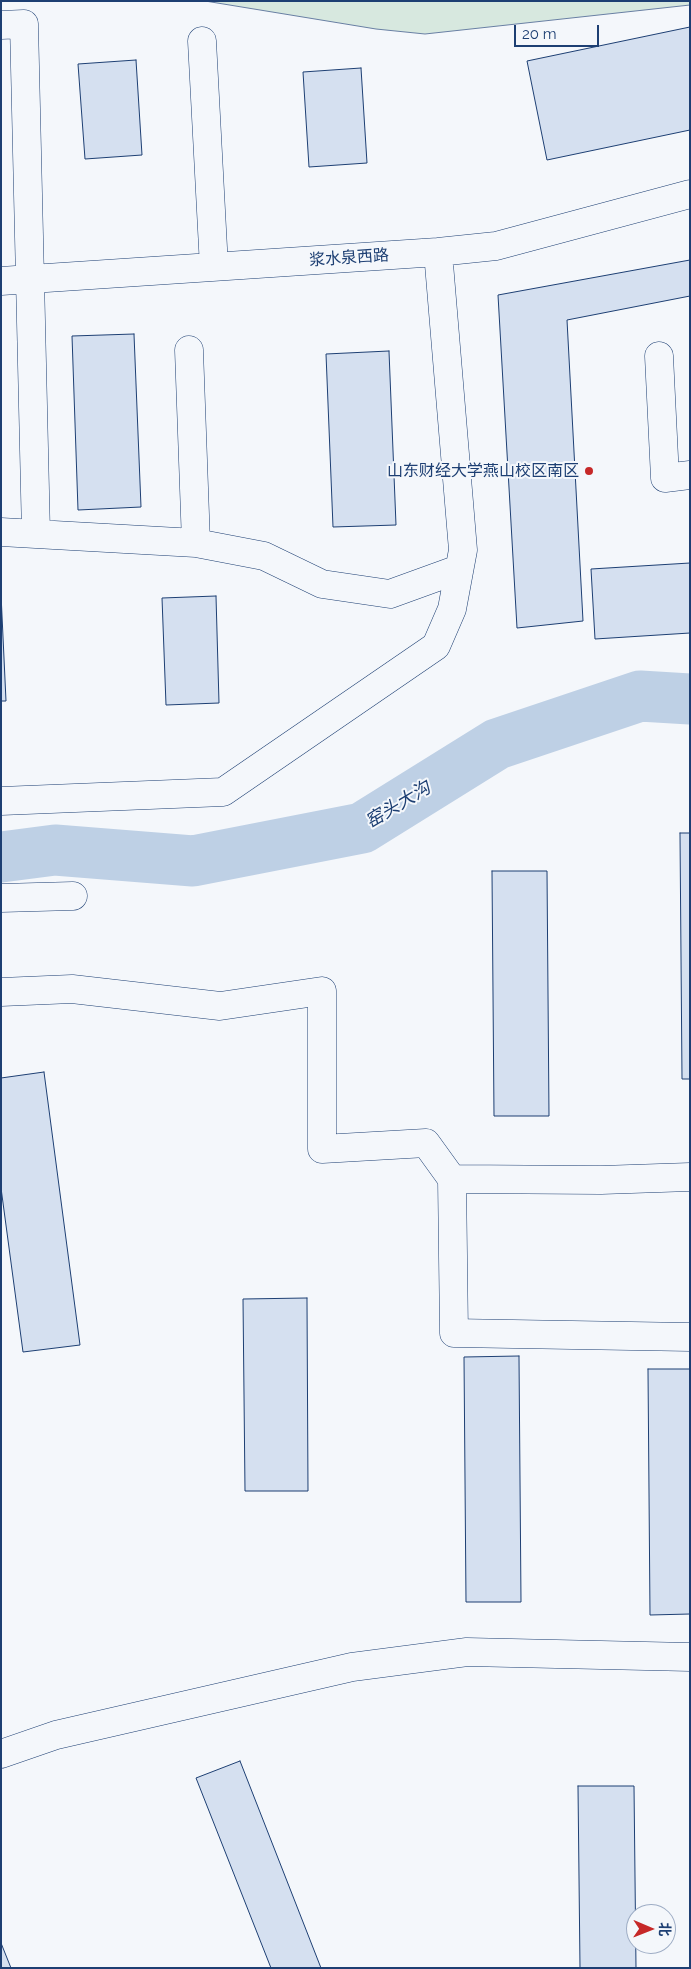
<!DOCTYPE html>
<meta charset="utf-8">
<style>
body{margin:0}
#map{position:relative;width:691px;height:1969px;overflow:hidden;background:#f4f7fb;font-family:Raleway,"Noto Sans SC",sans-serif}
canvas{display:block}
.frame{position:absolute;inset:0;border:2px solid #1d3f73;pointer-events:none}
.north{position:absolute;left:626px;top:1904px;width:50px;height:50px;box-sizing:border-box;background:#f4f7fb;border:1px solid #9eadc5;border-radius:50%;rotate:91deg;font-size:14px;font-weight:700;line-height:20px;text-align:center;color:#1d3f73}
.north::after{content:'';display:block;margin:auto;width:18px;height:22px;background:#c62828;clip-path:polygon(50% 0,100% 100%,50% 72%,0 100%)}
.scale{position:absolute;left:514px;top:25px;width:85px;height:22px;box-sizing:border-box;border:2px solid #1d3f73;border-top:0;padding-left:6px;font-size:15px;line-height:18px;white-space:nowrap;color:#1d3f73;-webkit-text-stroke:4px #f4f7fb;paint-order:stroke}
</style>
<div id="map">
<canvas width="691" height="1969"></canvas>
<div class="frame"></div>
<div class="north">北</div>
<div class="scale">20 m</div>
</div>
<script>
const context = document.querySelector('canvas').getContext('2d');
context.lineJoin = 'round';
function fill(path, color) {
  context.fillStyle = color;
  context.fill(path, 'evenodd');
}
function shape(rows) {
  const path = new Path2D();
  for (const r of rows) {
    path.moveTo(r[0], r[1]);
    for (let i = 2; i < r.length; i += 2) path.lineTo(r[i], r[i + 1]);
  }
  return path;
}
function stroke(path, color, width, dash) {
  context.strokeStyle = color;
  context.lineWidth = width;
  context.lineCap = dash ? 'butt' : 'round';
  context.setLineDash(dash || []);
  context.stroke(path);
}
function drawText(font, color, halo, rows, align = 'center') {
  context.font = font + ' Raleway,"Noto Sans SC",sans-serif';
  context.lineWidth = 4;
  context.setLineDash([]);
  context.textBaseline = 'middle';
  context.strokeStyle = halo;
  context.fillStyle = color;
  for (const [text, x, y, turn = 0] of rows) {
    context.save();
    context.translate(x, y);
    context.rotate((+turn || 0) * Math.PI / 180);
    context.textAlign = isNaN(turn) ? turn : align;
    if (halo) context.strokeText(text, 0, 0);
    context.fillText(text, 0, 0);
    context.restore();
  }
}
const green = shape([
 [205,1,690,1,690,5,425,34,376,29,205,1]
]);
const river = shape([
 [1,857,55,850,193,861,362,828,497,744,640,696,690,699]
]);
const building = shape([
 [690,27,690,130,547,160,527,61,690,27],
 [136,60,142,155,85,159,78,64,136,60],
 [361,68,367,163,309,167,303,72,361,68],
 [690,260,690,296,567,320,583,621,517,628,498,295,690,260],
 [134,334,141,507,78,510,72,336,134,334],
 [389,351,396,525,333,527,326,354,389,351],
 [690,563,690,633,595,639,591,569,690,563],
 [1,594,6,701,1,701,1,594],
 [216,596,219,703,166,705,162,598,216,596],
 [680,833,690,833,690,1079,682,1079,680,833],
 [492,871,547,871,549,1116,494,1116,492,871],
 [44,1072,80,1345,23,1352,1,1188,1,1078,44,1072],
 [307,1298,308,1491,245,1491,243,1299,307,1298],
 [519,1356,521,1602,466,1602,464,1357,519,1356],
 [648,1369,690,1369,690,1614,650,1615,648,1369],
 [240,1761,321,1968,271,1968,196,1778,240,1761],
 [578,1786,634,1786,636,1968,580,1968,578,1786],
 [1,1943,11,1968,1,1968,1,1943]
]);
const minor = shape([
 [1,25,24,24,36,534,196,543,264,556,322,584,390,594,459,569],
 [202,41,214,267],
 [1,281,438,252,496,246,690,194],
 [189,350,196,543],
 [659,356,665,478,690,475],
 [1,532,36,534],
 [1,801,223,792,436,646,452,609,463,550,438,252],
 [1,898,73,896],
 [1,992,72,989,220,1006,322,991,322,1149,426,1143,452,1179,601,1180,690,1177],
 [452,1179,454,1333,690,1337],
 [1,1754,56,1735,352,1667,467,1652,690,1657]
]);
const markers = [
 [589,471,5,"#c62828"]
];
const streetNames = [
 ["浆水泉西路",349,258,-4]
];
const poiNames = [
 ["山东财经大学燕山校区南区",579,471]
];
const waterNames = [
 ["窑头大沟",398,805,-31]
];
fill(green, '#d7e8df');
stroke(green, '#687fa3', 1);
stroke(river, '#bed0e5', 51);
fill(building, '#d5e0f0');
stroke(building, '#1d3f73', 1);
stroke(minor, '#1d3f73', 29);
stroke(minor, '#f4f7fb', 28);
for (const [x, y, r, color] of markers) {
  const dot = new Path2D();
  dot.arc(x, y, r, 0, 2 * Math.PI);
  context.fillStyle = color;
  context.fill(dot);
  stroke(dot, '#f4f7fb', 2);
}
drawText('16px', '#1d3f73', '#f4f7fb', streetNames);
drawText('16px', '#1d3f73', '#f4f7fb', poiNames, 'right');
drawText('italic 18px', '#1d3f73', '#f4f7fb', waterNames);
</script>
